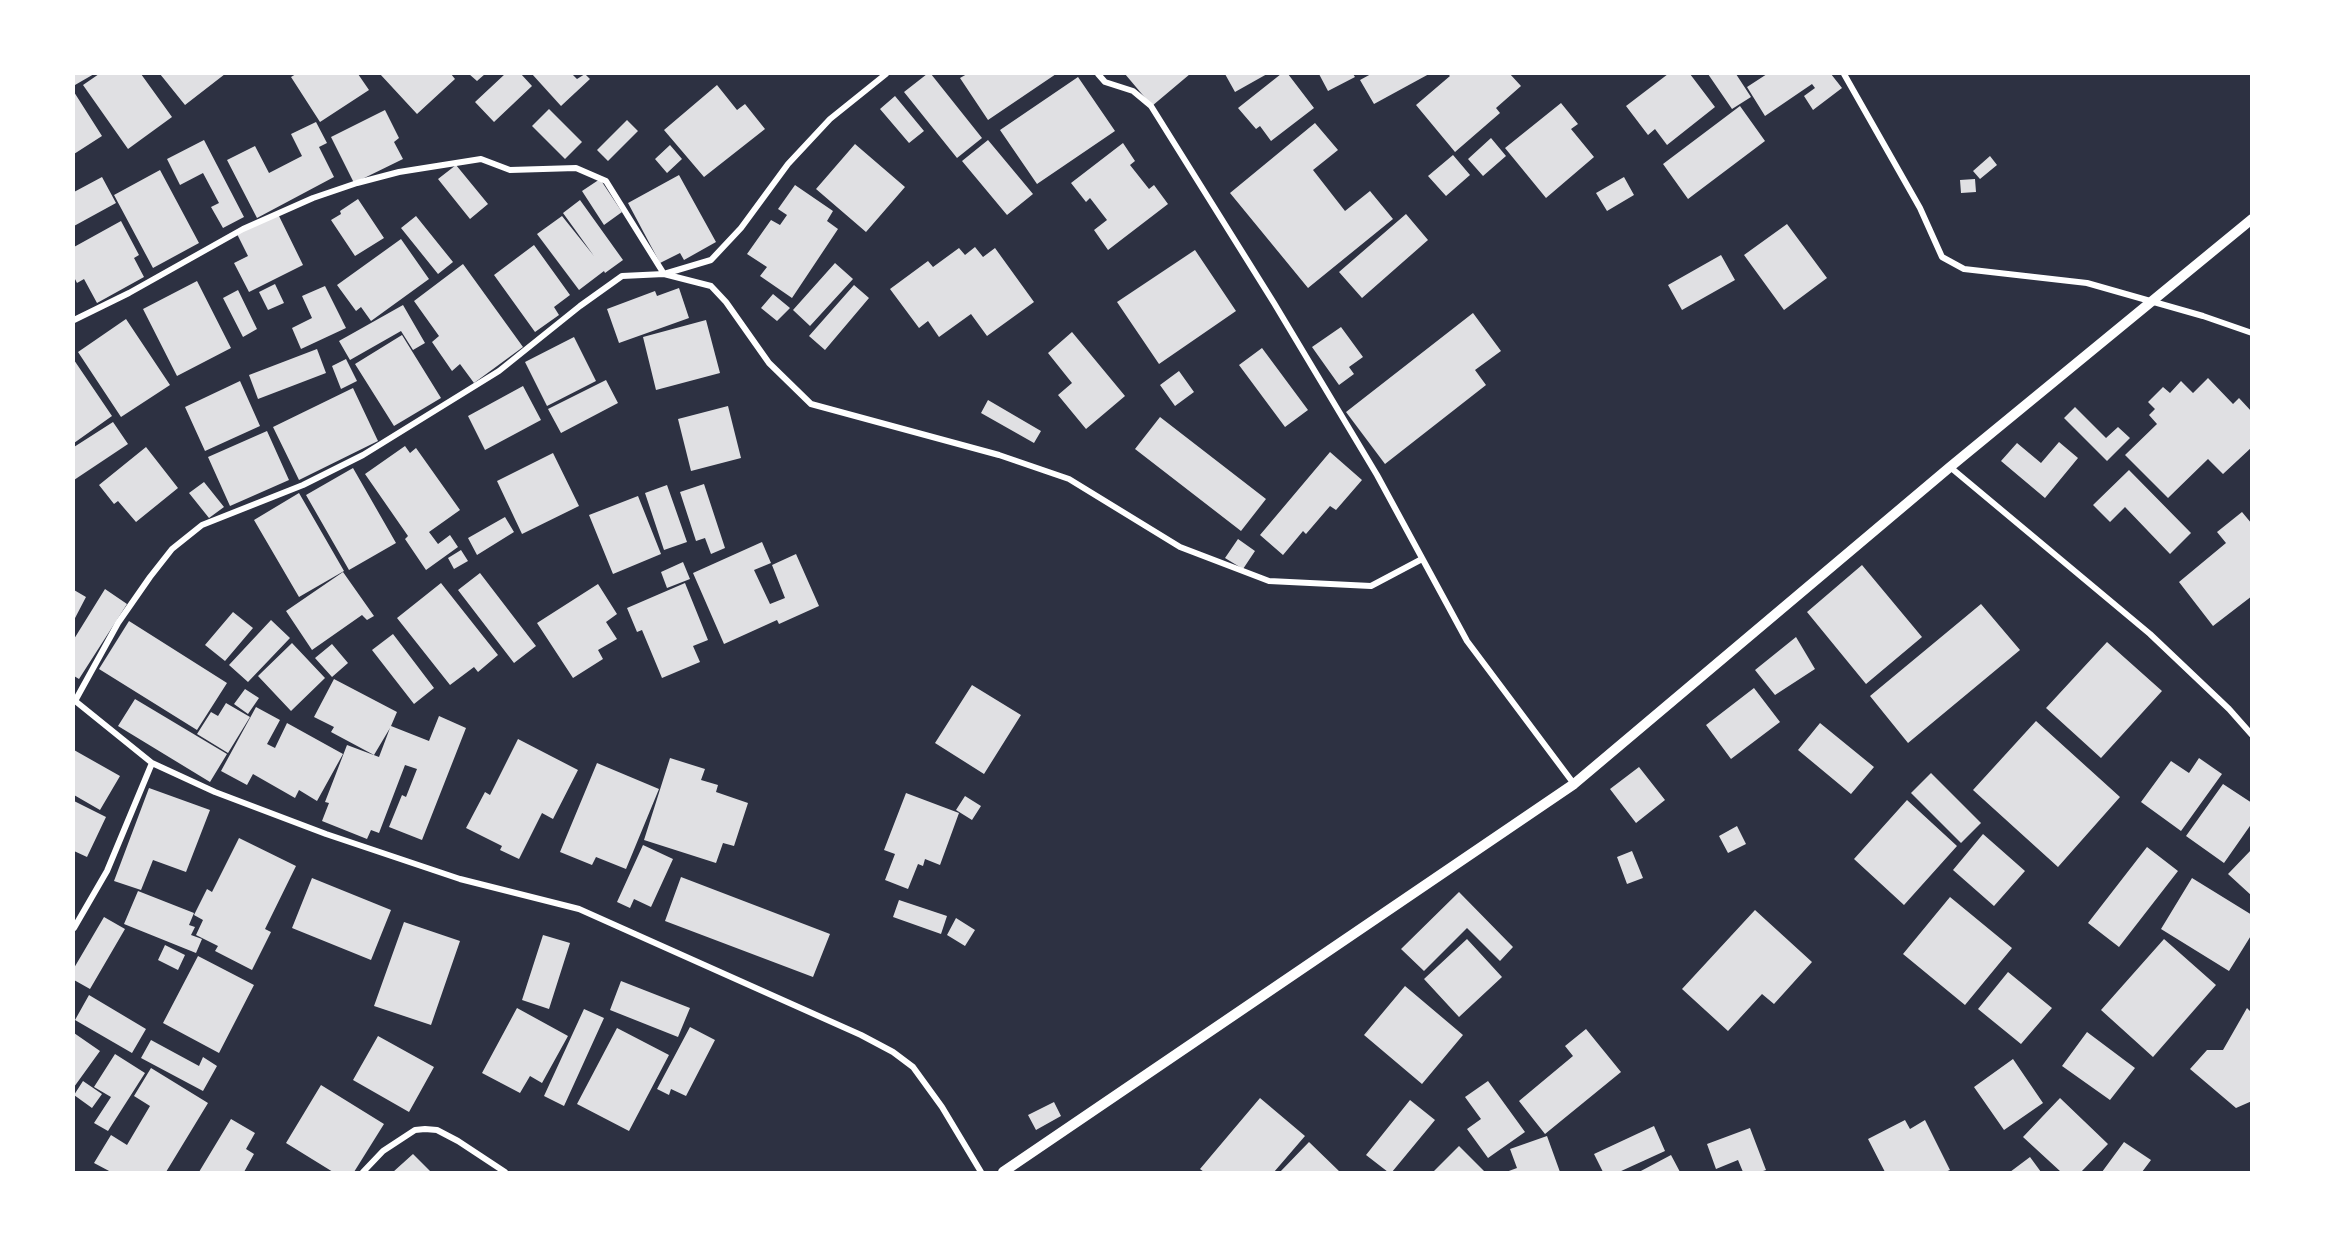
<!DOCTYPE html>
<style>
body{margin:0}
#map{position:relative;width:2325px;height:1246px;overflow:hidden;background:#2d3142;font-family:"Nunito Sans",sans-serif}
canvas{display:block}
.frame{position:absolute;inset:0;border:75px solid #fff;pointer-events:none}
</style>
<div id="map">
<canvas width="2325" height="1246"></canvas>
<div class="frame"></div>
</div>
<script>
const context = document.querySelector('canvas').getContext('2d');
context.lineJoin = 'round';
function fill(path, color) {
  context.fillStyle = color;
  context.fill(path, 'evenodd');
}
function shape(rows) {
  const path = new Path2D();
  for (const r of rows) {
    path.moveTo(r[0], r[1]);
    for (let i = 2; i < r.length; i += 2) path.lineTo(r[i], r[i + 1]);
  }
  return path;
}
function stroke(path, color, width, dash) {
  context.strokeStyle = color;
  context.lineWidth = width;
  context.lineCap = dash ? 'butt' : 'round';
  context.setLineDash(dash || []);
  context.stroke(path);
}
const building = shape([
 [74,74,94,74,75,85],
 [99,74,141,74,172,117,128,149,83,85],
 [160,74,225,74,185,105],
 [296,74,358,74,369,90,320,122,291,77],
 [380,74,451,74,455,79,417,114],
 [469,74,485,74,477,81],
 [505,74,521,74,532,86,494,122,475,102],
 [532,74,572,74,577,79,585,74,590,79,561,106],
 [927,74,931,74,982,138,957,158,904,92],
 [967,74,1056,74,988,120,960,78],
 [1125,74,1190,74,1152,106],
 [1225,74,1267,74,1235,92],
 [1281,74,1288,74,1314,108,1271,141,1260,126,1256,129,1238,108],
 [1319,74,1353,74,1355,77,1328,91],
 [1371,74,1429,74,1374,104,1360,80],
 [1448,74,1510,74,1521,86,1496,108,1500,113,1455,152,1416,105,1450,76],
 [1668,74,1690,74,1715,107,1667,145,1655,129,1648,135,1626,106],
 [1708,74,1736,74,1751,97,1732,109],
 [1767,74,1831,74,1842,88,1813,110,1804,96,1815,88,1812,84,1765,116,1747,87],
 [1078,77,1115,131,1037,184,1000,130],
 [717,85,737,110,745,104,765,129,704,177,664,130],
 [74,92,102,136,74,154],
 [895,96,924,131,909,143,880,109],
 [1561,103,1578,124,1571,129,1594,157,1546,198,1505,148],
 [1740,106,1765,141,1688,199,1663,164],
 [549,109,582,142,565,159,532,126],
 [385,110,399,138,394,142,403,159,354,183,331,137],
 [627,120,638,131,608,161,597,150],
 [316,122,327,143,319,147,334,177,257,218,227,160,255,146,269,173,302,156,291,134],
 [1315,123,1338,150,1313,170,1345,211,1370,191,1393,219,1308,288,1230,193],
 [1491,138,1506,156,1483,176,1468,159],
 [204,140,244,217,223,228,211,207,219,203,203,173,180,185,167,159],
 [988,140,1033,194,1007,215,962,161],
 [1123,143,1135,161,1130,165,1149,189,1154,185,1168,204,1108,250,1094,230,1107,220,1090,198,1086,202,1071,183],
 [855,144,905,187,866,232,816,189],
 [670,145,682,159,667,173,655,159],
 [1453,155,1470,175,1446,196,1428,176],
 [1990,156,1997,165,1980,179,1973,171],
 [456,165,488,204,470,219,438,179],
 [160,170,199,243,153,268,114,195],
 [679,175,716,242,684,260,680,253,660,263,628,203],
 [102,177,116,203,74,226,74,192],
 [1624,177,1634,195,1607,211,1596,193],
 [600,179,622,212,604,225,582,191],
 [1975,179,1976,192,1961,193,1960,180],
 [795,185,833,211,827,221,838,229,792,298,760,276,767,267,747,254,771,220,780,225,787,215,778,209],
 [358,199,384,238,355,256,331,220,341,214,340,211],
 [580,200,623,260,605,273,604,271,579,290,537,234,562,216,594,256,563,213],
 [278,214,303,265,249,292,234,263,248,256,237,234],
 [1406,214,1428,240,1362,298,1339,272],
 [416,216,453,262,438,274,401,228],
 [121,221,139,255,134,258,144,277,97,303,84,279,77,283,74,277,74,247],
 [1787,224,1827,278,1784,310,1744,255],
 [401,239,429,279,371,321,361,307,356,311,337,285],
 [534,245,570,295,554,307,559,315,535,332,494,275],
 [975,247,983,257,995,248,1034,302,987,336,971,314,939,337,928,321,919,328,890,289,928,261,933,267,959,248,965,255],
 [1195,250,1236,311,1159,364,1117,302],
 [1721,255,1735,280,1682,310,1668,285],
 [835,263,853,279,810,326,793,310],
 [463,264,523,347,474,383,460,364,452,371,432,342,439,336,414,301],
 [197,281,231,348,177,376,143,309],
 [275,284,284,303,268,310,259,292],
 [854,285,869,298,825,350,809,336],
 [325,286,346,328,301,349,292,328,312,318,302,296],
 [679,288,689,318,619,343,607,309,655,291,657,296],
 [238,290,257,329,243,337,223,298],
 [773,294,790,308,777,321,761,308],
 [403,305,425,343,413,350,401,331,350,360,339,341],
 [1473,313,1501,351,1475,370,1486,385,1385,464,1346,412],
 [126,319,170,385,121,417,78,352],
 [706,320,720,373,656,390,643,337],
 [1341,327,1363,357,1349,367,1354,374,1339,385,1312,347],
 [1072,332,1125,396,1086,429,1058,395,1072,383,1048,353],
 [402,335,441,398,394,426,355,364],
 [574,337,596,381,547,406,525,362],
 [1262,348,1308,410,1285,427,1239,365],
 [317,349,326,373,258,399,249,375],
 [346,359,357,381,341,389,332,366],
 [74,360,112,416,74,443],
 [1179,371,1194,392,1175,406,1160,385],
 [2208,378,2233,404,2239,398,2252,412,2252,447,2223,474,2208,459,2168,498,2125,455,2157,424,2149,415,2155,409,2148,402,2163,387,2170,393,2181,381,2193,393],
 [606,380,618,403,561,433,548,409],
 [240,381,260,426,205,451,185,407],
 [523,386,541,420,485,450,468,416],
 [353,388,378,441,299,480,273,427],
 [988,400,1041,431,1034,443,981,413],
 [728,406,741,458,691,471,678,419],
 [2075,407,2106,438,2118,427,2130,438,2107,461,2064,418],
 [1160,417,1266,499,1241,531,1135,449],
 [113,422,128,444,74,480,74,447],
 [267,431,289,480,230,506,208,457],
 [2059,442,2078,458,2045,498,2001,461,2017,443,2041,463],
 [405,446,410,453,416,448,460,510,429,532,438,544,450,535,458,547,426,570,405,539,408,536,365,474],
 [146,447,178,488,136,522,118,501,114,504,99,485],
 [1330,452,1362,480,1336,510,1330,506,1306,534,1303,531,1283,555,1260,535],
 [553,453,579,506,522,534,497,481],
 [353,468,396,543,349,570,306,495],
 [2129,470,2191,533,2170,554,2125,507,2110,522,2093,505],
 [204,482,224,507,209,518,189,493],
 [704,484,725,548,711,554,705,538,696,541,680,492],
 [667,485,687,542,664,550,645,493],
 [299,493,344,571,299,597,254,520],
 [638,496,661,554,613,574,589,515],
 [2242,512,2252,524,2252,596,2213,626,2179,582,2226,543,2217,532],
 [505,517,514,532,477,555,468,538],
 [1238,539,1255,551,1243,569,1225,558],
 [762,542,771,563,754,570,770,604,785,598,772,565,796,554,819,606,779,624,777,620,724,644,693,573],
 [461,550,468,561,454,569,448,558],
 [683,562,690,579,667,588,661,572],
 [1862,565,1922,637,1866,684,1807,612],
 [343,572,374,616,367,620,362,615,312,650,286,611],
 [480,573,536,646,514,663,458,590],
 [441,583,498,655,478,672,474,667,450,685,397,618],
 [685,583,708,640,693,646,700,662,662,678,642,630,637,632,627,608],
 [598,584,617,614,606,622,617,639,598,650,603,659,573,678,537,623],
 [105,589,127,604,79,679,74,676,74,639],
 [74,590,86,597,74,620],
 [1981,604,2020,650,1908,743,1870,696],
 [233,612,253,628,225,661,205,645],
 [271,620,290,638,248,682,229,665],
 [129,621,227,683,197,730,99,669],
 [393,634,434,688,414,704,372,650],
 [1796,637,1815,669,1775,695,1755,670],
 [2107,642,2162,691,2101,758,2046,708],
 [292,643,325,678,291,711,258,676],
 [332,644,348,663,332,677,315,658],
 [334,679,397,712,391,726,429,741,439,716,466,728,422,840,389,827,402,795,406,797,417,769,405,765,379,833,371,830,367,839,322,821,329,803,325,802,347,745,379,757,390,728,374,755,331,732,334,727,314,717],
 [972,685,1021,715,984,774,935,743],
 [1754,688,1780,722,1731,759,1706,725],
 [245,689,259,698,248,714,234,704],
 [135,699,227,754,210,782,118,726],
 [226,703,250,717,228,753,197,734,211,712,218,716],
 [256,707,280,720,267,744,275,748,287,723,343,754,317,801,299,790,295,798,253,774,247,785,221,771],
 [2036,721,2120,797,2058,867,1973,790],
 [1820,723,1874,767,1851,794,1798,750],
 [518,739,578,770,553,819,542,813,519,859,500,850,502,846,466,828,485,792,490,795],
 [74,750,120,776,100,810,74,795],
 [670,758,705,769,701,780,718,785,716,792,748,803,734,846,723,843,716,863,644,840],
 [2199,758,2222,774,2181,831,2141,802,2171,761,2189,773],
 [597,763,659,789,626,869,596,857,592,865,560,852],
 [1639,767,1665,800,1636,823,1610,789],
 [1931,773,1981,823,1961,843,1911,793],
 [2223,784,2252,803,2252,823,2224,863,2186,836],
 [149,788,210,810,186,872,153,860,141,890,114,881],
 [906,793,959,813,940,865,925,859,923,866,918,864,908,889,885,880,895,854,884,850],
 [965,796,981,806,972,820,956,810],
 [1907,800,1957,846,1904,905,1854,859],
 [74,801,106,817,87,857,74,851],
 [1737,826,1746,844,1728,853,1719,836],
 [1983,834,2025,871,1994,906,1953,870],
 [239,838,296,866,265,929,271,932,252,970,215,951,218,946,196,935,203,920,194,915,207,889,212,892],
 [643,845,673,859,651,907,634,899,630,908,617,902],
 [2147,847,2178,871,2119,947,2088,923],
 [2252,849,2252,896,2228,874],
 [1632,851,1643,878,1627,884,1617,857],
 [681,877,830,934,813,977,665,921],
 [312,878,391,910,371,960,292,928],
 [2192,878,2252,915,2252,934,2229,971,2161,929],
 [138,891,194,913,189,925,195,927,191,935,202,939,196,953,124,924],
 [1459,892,1513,947,1500,961,1467,928,1424,971,1401,949],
 [1950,897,2012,948,1965,1005,1903,954],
 [899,900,947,916,941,934,893,917],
 [1755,910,1812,962,1774,1004,1762,994,1728,1031,1682,989],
 [104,917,125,929,90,989,74,980,74,968],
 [956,918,975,930,965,946,947,935],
 [404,922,460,941,431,1025,374,1006],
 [543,935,570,943,549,1009,522,1000],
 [1467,939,1502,977,1459,1017,1424,979],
 [2164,939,2216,985,2153,1057,2101,1010],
 [165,945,185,955,178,970,158,960],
 [198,956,254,985,219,1053,163,1023],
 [2008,972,2052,1008,2021,1044,1978,1009],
 [621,981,690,1008,678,1037,610,1010],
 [1405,986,1463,1035,1422,1084,1364,1035],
 [89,995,146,1029,132,1053,75,1020],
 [517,1008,568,1036,542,1083,530,1076,520,1093,482,1073],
 [2247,1008,2252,1013,2252,1101,2236,1108,2190,1069,2207,1050,2223,1050],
 [584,1009,604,1018,564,1106,544,1096],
 [690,1027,715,1040,686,1096,671,1089,669,1095,657,1089],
 [617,1028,669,1055,629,1131,577,1104],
 [1586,1029,1621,1072,1545,1134,1519,1101,1573,1056,1565,1046],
 [2087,1032,2135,1068,2110,1100,2062,1066],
 [74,1033,100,1051,74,1087],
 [378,1036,434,1067,409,1112,353,1080],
 [151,1040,199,1066,203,1057,217,1066,203,1091,141,1058],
 [115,1054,145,1073,108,1131,94,1123,111,1097,94,1087],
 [2013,1059,2043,1103,2004,1130,1974,1087],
 [151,1068,208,1103,166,1172,111,1172,94,1163,111,1135,127,1145,150,1106,134,1096],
 [83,1081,102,1094,92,1108,74,1095],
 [1488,1081,1525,1132,1488,1158,1467,1129,1481,1119,1465,1097],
 [321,1085,384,1124,354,1172,333,1172,286,1143],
 [1260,1098,1305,1136,1274,1172,1204,1172,1200,1169],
 [2060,1098,2108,1144,2081,1172,2061,1172,2023,1137],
 [1410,1100,1435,1120,1392,1172,1388,1172,1366,1155],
 [1054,1102,1061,1116,1036,1130,1028,1115],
 [231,1119,255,1133,246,1149,254,1154,244,1172,199,1172],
 [1905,1120,1910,1129,1925,1120,1950,1170,1945,1172,1885,1172,1868,1139],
 [1654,1126,1665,1151,1619,1172,1603,1172,1594,1154],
 [1750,1128,1766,1170,1760,1172,1743,1172,1738,1160,1716,1169,1707,1144],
 [1547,1136,1560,1172,1506,1172,1517,1168,1510,1149],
 [1309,1142,1340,1172,1280,1172],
 [2124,1142,2151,1160,2142,1172,2102,1172],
 [1459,1146,1485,1172,1433,1172],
 [413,1154,431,1172,393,1172],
 [1671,1155,1680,1172,1639,1172],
 [2030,1157,2041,1172,2010,1172]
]);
const minor = shape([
 [1098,74,1105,82,1133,91,1151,106,1274,303,1377,475,1467,641,1574,784],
 [1844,74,1920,208,1942,257,1964,269,2087,283,2203,316,2252,333],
 [74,320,129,293,243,229,313,198,357,183,399,172,481,159,510,170,576,168,606,181,664,274,711,286,726,302,769,363,811,404,999,455,1069,479,1180,547,1269,581,1371,586,1422,559],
 [1950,467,2150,634,2229,709,2252,735],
 [74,700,152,763,215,792,326,834,460,879,579,909,861,1035,893,1052,913,1067,942,1107,981,1172],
 [75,701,118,623,150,577,172,549,202,525,303,485,363,455,499,371,580,306,622,276,664,274,711,260,741,228,788,164,830,119,886,74],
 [74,928,107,871,152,763],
 [363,1172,383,1151,415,1130,425,1129,437,1130,458,1141,505,1172]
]);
const tertiary = shape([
 [1003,1172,1574,784,1950,467,2252,219]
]);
fill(building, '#e0e0e3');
stroke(minor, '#fff', 6);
stroke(tertiary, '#fff', 10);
</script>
